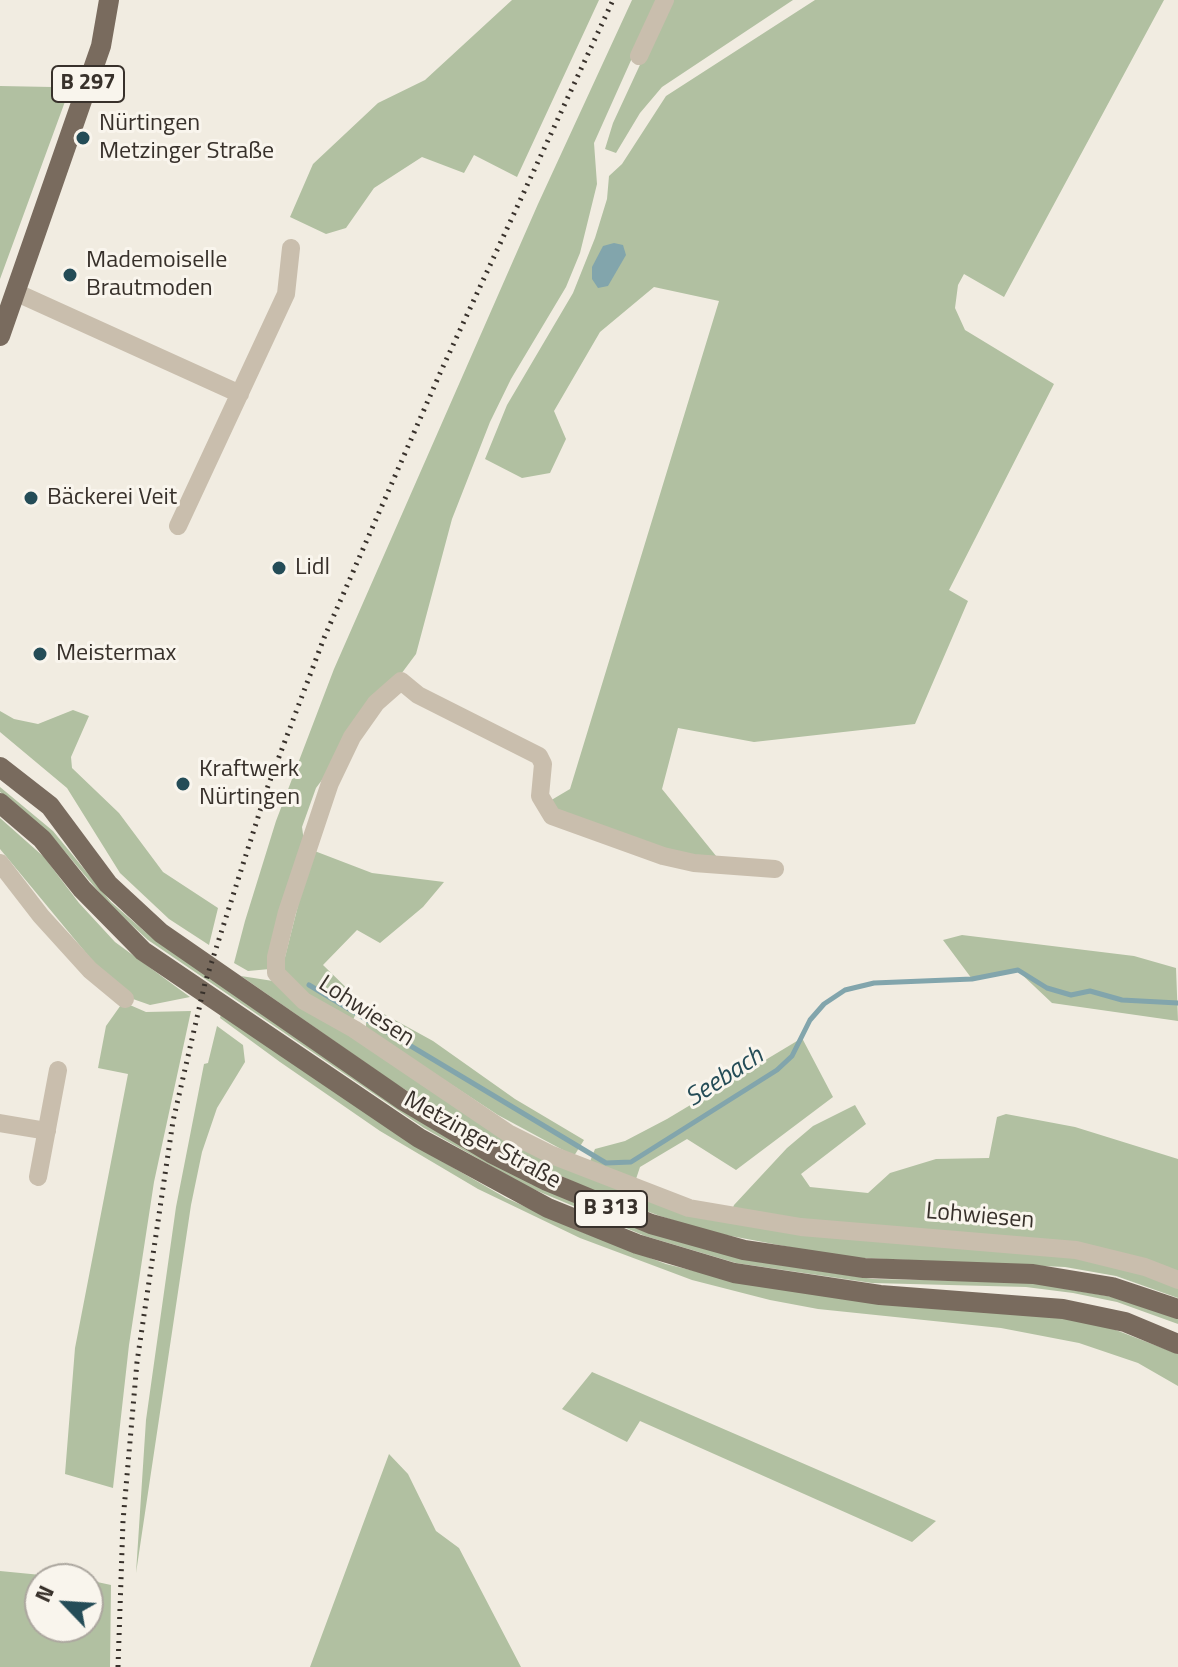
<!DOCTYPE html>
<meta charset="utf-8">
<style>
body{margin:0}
#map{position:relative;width:1178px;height:1667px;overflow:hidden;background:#f1ece1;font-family:"Titillium Web",sans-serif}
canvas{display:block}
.north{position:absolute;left:24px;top:1563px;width:80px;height:80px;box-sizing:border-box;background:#f9f5ed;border:2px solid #aca79f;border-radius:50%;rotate:295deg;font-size:22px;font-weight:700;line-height:32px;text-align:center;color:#38312b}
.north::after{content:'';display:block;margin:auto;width:28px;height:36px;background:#244c57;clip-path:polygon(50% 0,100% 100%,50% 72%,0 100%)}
</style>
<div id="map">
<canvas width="1178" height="1667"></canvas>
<div class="north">N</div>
</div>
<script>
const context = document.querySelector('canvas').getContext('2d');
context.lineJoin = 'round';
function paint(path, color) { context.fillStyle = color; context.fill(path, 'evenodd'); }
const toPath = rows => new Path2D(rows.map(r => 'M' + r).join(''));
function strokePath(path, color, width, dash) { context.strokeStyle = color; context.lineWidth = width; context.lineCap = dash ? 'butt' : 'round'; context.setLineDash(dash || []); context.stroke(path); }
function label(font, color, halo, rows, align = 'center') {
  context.font = font + ' "Titillium Web",sans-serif'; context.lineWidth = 6; context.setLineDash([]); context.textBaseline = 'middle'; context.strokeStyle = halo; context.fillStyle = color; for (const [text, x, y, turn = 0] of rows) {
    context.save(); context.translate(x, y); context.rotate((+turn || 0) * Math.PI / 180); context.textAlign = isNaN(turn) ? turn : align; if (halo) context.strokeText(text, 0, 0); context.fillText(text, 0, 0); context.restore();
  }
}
paint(toPath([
 [512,0,599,0,517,177,474,155,464,173,422,157,374,188,346,228,326,234,290,217,313,164,378,103,425,80],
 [632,0,658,0,594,143,597,184,580,253,566,287,511,379,490,422,452,519,416,654,316,788,302,827,304,842,270,969,248,971,234,963,245,921,276,821,334,669,538,204],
 [670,0,793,0,662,87,640,113,616,153,605,149,613,123],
 [815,0,1164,0,1004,297,964,274,958,285,955,308,965,330,1054,384,949,590,968,601,915,724,754,742,678,728,662,789,725,867,694,863,543,805,570,789,719,301,654,287,600,332,554,411,566,439,550,473,522,478,485,459,507,405,573,293,595,238,607,199,609,176,622,164,666,96],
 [58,76,74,77,0,279,0,86,52,87],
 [73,710,89,716,71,757,72,768,119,813,163,872,218,908,209,945,169,919,120,873,67,788,0,732,0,711,14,719,38,724],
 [0,787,53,831,111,902,151,937,531,1184,648,1232,741,1259,873,1279,1027,1282,1119,1298,1164,1312,1178,1319,1178,1324,1117,1302,1073,1293,1026,1287,872,1283,736,1263,645,1236,528,1187,424,1128,148,940,109,904,50,834,0,792],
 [0,818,44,857,79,903,115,942,190,997,150,1005,133,999,110,982,0,849],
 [312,850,372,873,444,882,423,907,380,943,357,930,323,965,361,1002,353,1020,303,995,282,969],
 [962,935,1134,956,1176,968,1178,1021,1052,1003,1017,970,972,979,943,940],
 [241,976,273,981,464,1108,654,1200,1075,1254,1178,1282,1178,1298,1116,1276,1065,1267,842,1257,710,1232,660,1216,592,1191,488,1140,396,1084],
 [123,1002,146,1012,191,1011,154,1182,129,1345,113,1488,65,1474,75,1348,128,1074,98,1068,106,1026],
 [373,1008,433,1041,515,1099,584,1140,574,1156,498,1115,366,1029,366,1021],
 [221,1014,440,1160,506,1198,582,1232,666,1264,731,1280,1072,1319,1108,1327,1178,1354,1178,1386,1138,1363,1079,1343,1001,1328,818,1309,770,1300,692,1280,580,1238,478,1189,380,1131,280,1062,220,1018],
 [217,1026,243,1045,245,1062,217,1108,202,1152,191,1205,136,1573,146,1420,176,1207,204,1064,208,1063],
 [802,1038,833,1097,736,1170,687,1139,640,1167,635,1182,589,1164,595,1149,625,1141,667,1119],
 [855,1105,866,1124,801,1174,810,1187,868,1193,890,1173,936,1159,989,1158,997,1117,1006,1114,1075,1127,1178,1159,1178,1273,1163,1267,731,1212,734,1205,787,1148,813,1126],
 [592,1372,936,1521,912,1542,640,1421,627,1442,562,1409],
 [389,1454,408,1474,436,1531,459,1548,521,1667,310,1667],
 [0,1571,82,1579,40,1579,40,1627,88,1627,88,1580,111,1585,110,1667,0,1667]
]), '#b1c0a1');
paint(toPath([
 [614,243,623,245,626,255,608,286,598,288,592,279,592,267,603,246]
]), '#82a5ac');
strokePath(toPath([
 [309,985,606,1163,631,1162,777,1070,792,1056,810,1020,824,1004,845,990,874,983,972,979,1018,970,1047,988,1071,995,1090,991,1122,1000,1178,1003]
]), '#82a5ac', 5);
strokePath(toPath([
 [639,56,665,0],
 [15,292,240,394],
 [178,526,286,294,291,248],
 [0,863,41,916,90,970,125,999],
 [775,869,694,863,663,856,552,816,540,796,543,764,539,756,418,695,401,681,376,703,352,737,330,783,287,912,276,957,276,973,304,1001,354,1029,508,1133,552,1155,689,1208,801,1227,1076,1250,1145,1267,1178,1280],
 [0,1123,47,1131],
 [38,1177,58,1070]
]), '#c9bead', 18);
strokePath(toPath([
 [0,336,101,46,109,0],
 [0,767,50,806,108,884,161,933,404,1101,491,1153,547,1181,651,1224,744,1250,864,1268,1033,1274,1112,1287,1178,1309],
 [0,803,42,839,82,889,143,951,419,1138,548,1208,637,1244,734,1273,880,1295,1063,1309,1125,1322,1178,1344]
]), '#796b5e', 20);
strokePath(toPath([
 [118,1667,123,1521,137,1362,173,1121,205,983,268,786,324,638,441,371,613,0]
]), '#38312b', 5, [2, 6]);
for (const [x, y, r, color] of [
 [83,138,8,"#244c57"],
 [70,275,8,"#244c57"],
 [31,498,8,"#244c57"],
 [279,568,8,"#244c57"],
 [40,654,8,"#244c57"],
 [183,784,8,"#244c57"]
]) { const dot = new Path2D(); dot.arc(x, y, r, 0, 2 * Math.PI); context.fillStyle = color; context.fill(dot); strokePath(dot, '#f9f5ed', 3); }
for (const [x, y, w] of [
 [88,84,72],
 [611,1209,72]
]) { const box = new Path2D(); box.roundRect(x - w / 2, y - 18, w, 36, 6); context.fillStyle = '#f9f5ed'; context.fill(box); strokePath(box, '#38312b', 2); }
label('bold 22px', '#38312b', null, [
 ["B 297",88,84],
 ["B 313",611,1209]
]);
label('24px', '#38312b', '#f9f5ed', [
 ["Nürtingen",99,124],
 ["Metzinger Straße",99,152],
 ["Mademoiselle",86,261],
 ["Brautmoden",86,289],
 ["Bäckerei Veit",47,498],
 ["Lidl",295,568],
 ["Meistermax",56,654],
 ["Kraftwerk",199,770],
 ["Nürtingen",199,798]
], 'left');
label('24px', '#38312b', '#f9f5ed', [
 ["Lohwiesen",366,1012,33],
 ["Metzinger Straße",482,1141,29],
 ["Lohwiesen",980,1217,5]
]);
label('italic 26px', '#244c57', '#f9f5ed', [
 ["Seebach",725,1078,-33]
]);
</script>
